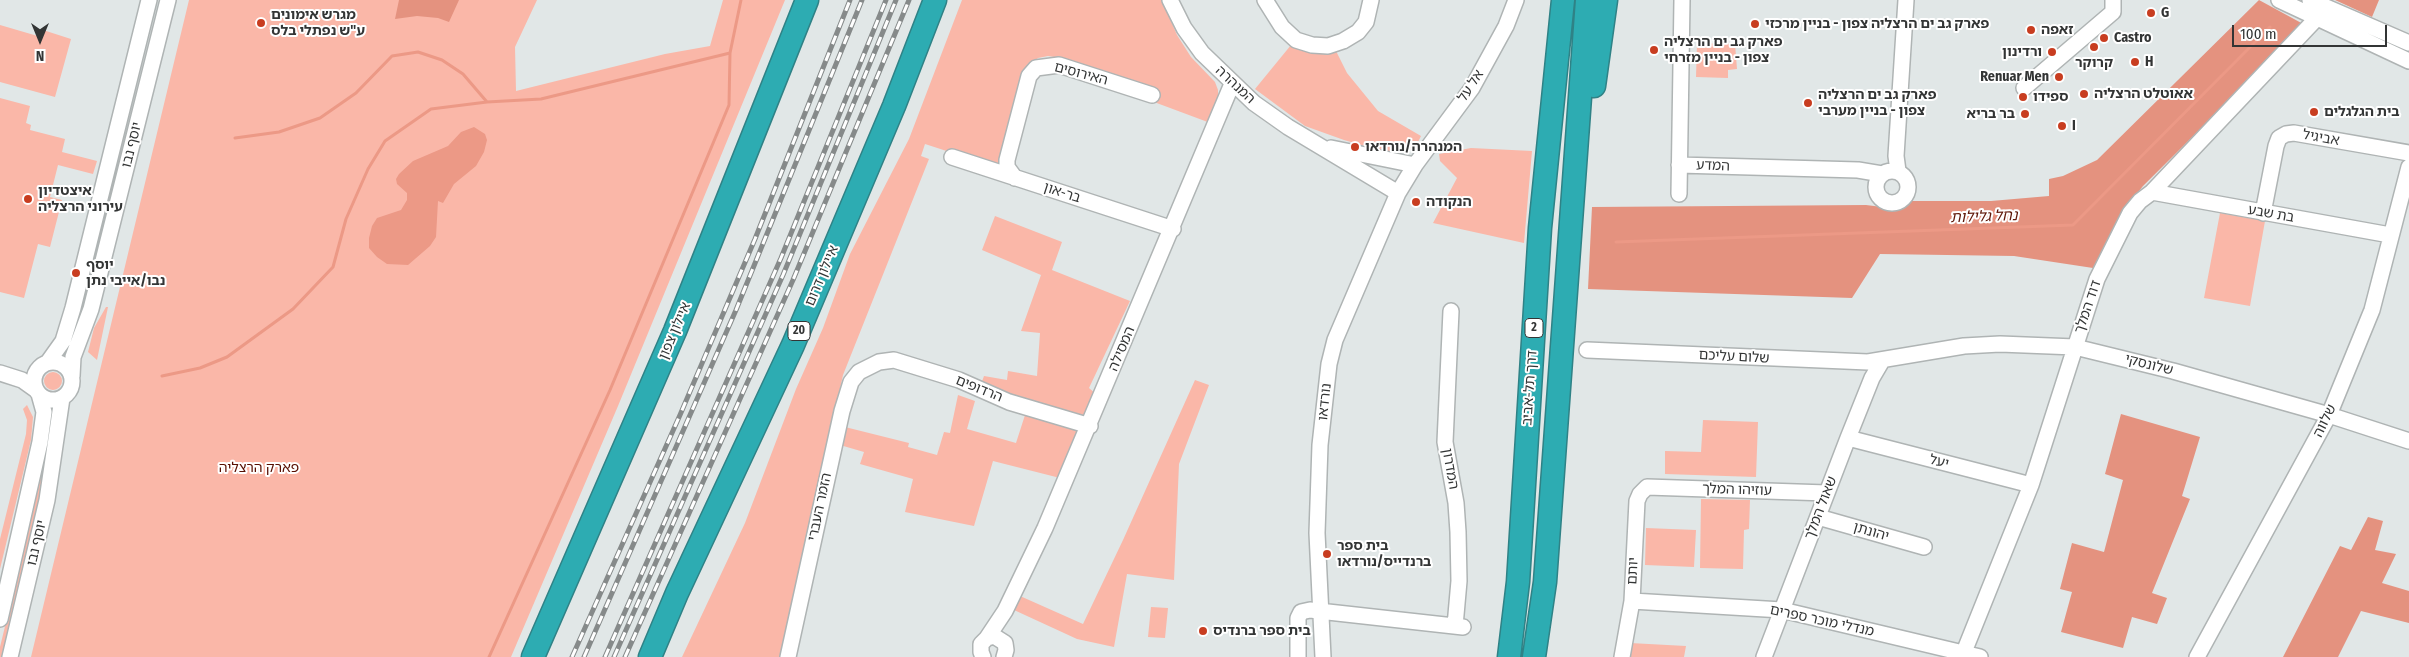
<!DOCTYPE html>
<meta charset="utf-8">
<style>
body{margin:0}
#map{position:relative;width:2409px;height:657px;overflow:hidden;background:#e1e7e7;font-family:"Fira Sans Condensed",sans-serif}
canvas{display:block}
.north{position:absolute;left:15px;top:15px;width:50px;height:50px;-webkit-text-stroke:4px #fff;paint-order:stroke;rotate:180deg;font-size:14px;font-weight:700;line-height:20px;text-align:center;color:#333535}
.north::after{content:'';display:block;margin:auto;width:18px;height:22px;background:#333535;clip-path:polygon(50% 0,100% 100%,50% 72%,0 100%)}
.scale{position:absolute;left:2232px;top:25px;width:155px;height:22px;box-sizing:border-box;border:2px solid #333535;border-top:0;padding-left:6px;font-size:15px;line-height:18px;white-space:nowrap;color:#333535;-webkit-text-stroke:4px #fff;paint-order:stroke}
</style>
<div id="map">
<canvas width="2409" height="657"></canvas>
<div class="north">N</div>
<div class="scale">100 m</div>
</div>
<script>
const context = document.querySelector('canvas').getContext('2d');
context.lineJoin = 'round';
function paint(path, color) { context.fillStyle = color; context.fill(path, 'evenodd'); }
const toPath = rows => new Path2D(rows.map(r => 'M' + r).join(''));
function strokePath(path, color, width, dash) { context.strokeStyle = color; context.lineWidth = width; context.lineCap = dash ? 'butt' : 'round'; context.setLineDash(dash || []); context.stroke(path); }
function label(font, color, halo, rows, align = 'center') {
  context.font = font + ' "Fira Sans Condensed","Noto Sans Hebrew",sans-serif'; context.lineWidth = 4; context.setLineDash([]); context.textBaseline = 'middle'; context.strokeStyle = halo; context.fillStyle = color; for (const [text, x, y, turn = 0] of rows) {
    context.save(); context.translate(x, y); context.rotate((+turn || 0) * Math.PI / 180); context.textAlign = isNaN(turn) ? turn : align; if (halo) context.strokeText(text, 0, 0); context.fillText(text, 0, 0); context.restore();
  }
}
paint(toPath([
 [189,0,537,0,515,47,516,91,665,54,710,46,723,0,785,0,618,406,511,657,31,657],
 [962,0,1162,0,1177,35,1191,57,1215,82,1218,90,1218,109,1213,124,1154,102,1158,89,1060,58,1048,56,1038,58,1027,68,999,168,925,144,921,156,929,159,843,375,781,657,682,657,745,523,796,389,823,328,850,254,909,139],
 [0,25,41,37,43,30,71,39,55,97,0,82],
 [1697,43,1735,44,1737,69,1728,70,1728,78,1696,77],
 [1291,45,1335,49,1347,73,1378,111,1421,136,1416,146,1398,153,1378,150,1344,140,1305,126,1255,89],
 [0,98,30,106,26,123,31,125,30,130,65,139,62,152,97,161,93,174,58,165,50,197,62,200,50,247,38,244,24,298,0,292],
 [1471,148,1532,151,1524,243,1433,223,1457,178,1440,161,1439,154],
 [2220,213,2265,221,2250,306,2204,298],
 [995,216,1062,242,1052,270,1130,301,1089,388,1096,394,1084,418,980,387,984,376,1007,380,1008,371,1037,376,1040,333,1021,331,1041,275,982,250],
 [106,307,108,307,97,360,88,352,94,328],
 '44 381a9 9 0 1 1 18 0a9 9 0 1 1-18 0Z',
 [1195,380,1209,385,1179,464,1174,580,1127,574,1114,647,1077,639,1014,610,1020,596,1083,624,1123,540],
 [958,395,975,401,967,429,1016,443,1025,415,1080,431,1060,478,993,461,974,526,905,512,913,479,860,464,864,452,840,445,845,427,909,443,908,447,937,455,944,432,950,433],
 [27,405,33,417,31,440,0,569,0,539,26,434,27,420,23,409],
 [47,414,56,415,49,457,5,657,0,657,0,647,35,503],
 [1703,420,1758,422,1756,477,1665,474,1665,451,1701,452],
 [1701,499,1750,500,1749,529,1744,530,1743,569,1700,568],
 [1646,528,1696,530,1694,567,1645,565],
 [1151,607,1168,608,1165,638,1148,637],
 [1630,643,1686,646,1684,657,1629,657]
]), '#fab7a8');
paint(toPath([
 [399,0,459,0,449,22,438,18,417,16,395,19],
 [2259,0,2305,25,2143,186,2127,206,2093,268,2014,256,1880,254,1852,298,1588,289,1592,207,1866,205,1898,209,1907,205,1908,201,1991,201,2049,196,2049,179,2063,176,2097,160],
 [2335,0,2379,0,2372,17],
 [2121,414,2200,437,2182,496,2190,499,2152,593,2167,598,2157,624,2132,617,2123,648,2061,632,2072,592,2060,589,2072,543,2104,552,2123,480,2105,474],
 [2368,517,2383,521,2375,550,2396,554,2382,583,2409,591,2409,623,2361,611,2338,657,2283,657,2340,546,2351,550]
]), '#e4927f');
paint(toPath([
 [474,127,485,134,487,140,484,152,476,166,454,184,443,203,438,201,436,237,430,246,408,265,387,264,377,257,369,248,369,238,372,226,377,218,401,210,407,200,407,193,397,184,396,179,399,174,413,161,448,146,461,132]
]), '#ec9986');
strokePath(toPath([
 [235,138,279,132,320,118,356,93,392,56,418,52,442,60,463,74,487,102],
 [1616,242,2073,225,2270,27],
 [162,376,200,368,227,357,293,309,333,267,346,219,368,169,385,141,431,109,487,102,541,99,730,53],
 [489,657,610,390,729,105,730,53,741,0]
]), '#ec9986', 3);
const minor = toPath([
 [1170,0,1184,28,1202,53,1254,103,1288,127,1398,193],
 [1265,0,1282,27,1296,40,1312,45,1328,46,1343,41,1358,32,1366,22,1371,0],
 [2279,0,2409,61],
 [2310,0,2409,43],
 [2024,88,2113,12,2113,0],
 [1331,148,1415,165],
 [952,157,1173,229],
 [1679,165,1858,170,1882,174],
 '1876 187a16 16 0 1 1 32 0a16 16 0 1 1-32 0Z',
 [1898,171,1896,156,1906,0],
 [1015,178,1007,167,1007,160,1029,76,1036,68,1059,65,1152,95],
 [2152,192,2390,235],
 [1679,194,1682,0],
 [2263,213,2276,146,2279,138,2286,134,2294,133,2409,153],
 [1451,311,1445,442,1456,503,1458,532,1459,581,1455,626],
 [1587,350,1868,362,1964,346,2000,344,2075,347,2173,371,2329,415,2409,441],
 '34 381a19 19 0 1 1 38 0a19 19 0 1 1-38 0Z',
 [48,362,63,341,73,308,149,0],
 [0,373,22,380,36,390],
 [72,376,73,357,91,309,168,0],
 [1848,438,2031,485],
 [1818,517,1924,547],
 [1632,601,1782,610,1980,657],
 [0,619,40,442,44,412,39,394],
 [987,638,1005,611,1045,528,1232,84],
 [10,657,47,500,62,398],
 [788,657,842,411,851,382,859,372,879,362,894,360,959,380,1009,402,1090,426],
 [983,657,981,652,981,644,987,638,994,636,1005,643,1006,650,1004,657],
 [1298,657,1298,618,1301,612,1310,610,1463,627],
 [1323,657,1317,533,1320,445,1329,364,1335,340,1398,193,1415,165,1472,88,1506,26,1516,0],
 [1622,657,1632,601,1637,501,1640,494,1647,487,1827,493],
 [1764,657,1848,438,1872,378,1882,361],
 [1962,657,2031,485,2097,279,2130,213,2140,201,2152,192,2316,19],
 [2197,657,2329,415,2372,310,2409,167]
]);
const highway = toPath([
 [1594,86,1606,0],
 [533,657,675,331,807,0],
 [650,657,677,593,793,345,894,106,935,0],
 [1509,657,1518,582,1540,228,1563,0],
 [1534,657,1545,582,1587,0]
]);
strokePath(minor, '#afb4b4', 18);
strokePath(highway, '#2f8286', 25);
strokePath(minor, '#fff', 15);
strokePath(highway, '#2dacb2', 22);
const rail = toPath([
 [572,657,680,415,755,239,850,0],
 [584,657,736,310,862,0],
 [605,657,781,258,886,0],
 [614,657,783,275,896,0],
 [625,657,793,280,909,0]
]);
strokePath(rail, '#868a8a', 5);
strokePath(rail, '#fff', 3, [9]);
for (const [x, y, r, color] of [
 [2151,13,5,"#c83d20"],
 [261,23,5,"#c83d20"],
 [1755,24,5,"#c83d20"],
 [2031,30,5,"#c83d20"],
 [2104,38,5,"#c83d20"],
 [2094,47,5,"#c83d20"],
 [1654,50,5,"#c83d20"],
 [2052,52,5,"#c83d20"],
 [2135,62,5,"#c83d20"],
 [2059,77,5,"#c83d20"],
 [2084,94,5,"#c83d20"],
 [2023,97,5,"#c83d20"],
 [1808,103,5,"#c83d20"],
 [2314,112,5,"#c83d20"],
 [2025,114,5,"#c83d20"],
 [2062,126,5,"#c83d20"],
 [1355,147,5,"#c83d20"],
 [28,199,5,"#c83d20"],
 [1416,202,5,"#c83d20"],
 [76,273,5,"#c83d20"],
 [1327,554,5,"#c83d20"],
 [1203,631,5,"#c83d20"]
]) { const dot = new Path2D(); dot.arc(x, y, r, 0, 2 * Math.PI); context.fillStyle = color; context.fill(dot); strokePath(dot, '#fff', 2); }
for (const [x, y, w] of [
 [1534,328,18],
 [799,331,22]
]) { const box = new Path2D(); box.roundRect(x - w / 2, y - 9.5, w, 19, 4); context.fillStyle = '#fff'; context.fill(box); strokePath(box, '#333535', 1); }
label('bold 12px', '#333535', null, [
 ["2",1534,328],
 ["20",799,331]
]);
label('bold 14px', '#333535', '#fff', [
 ["G",2161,13],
 ["מגרש אימונים",271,15],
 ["ע\"ש נפתלי בלס",271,31],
 ["פארק גב ים הרצליה צפון - בניין מרכזי",1765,24],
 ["זאפה",2041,30],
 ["Castro",2114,38],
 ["פארק גב ים הרצליה",1664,42],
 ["צפון - בניין מזרחי",1664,58],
 ["ורדינון",2042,52,"right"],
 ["H",2145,62],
 ["קרוקר",2094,63,"center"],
 ["Renuar Men",2049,77,"right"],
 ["אאוטלט הרצליה",2094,94],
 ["פארק גב ים הרצליה",1818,95],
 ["צפון - בניין מערבי",1818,111],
 ["ספידו",2033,97],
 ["בית הגלגלים",2324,112],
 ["בר בריא",2015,114,"right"],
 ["I",2072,126],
 ["המנהרה/נורדאו",1365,147],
 ["איצטדיון",38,191],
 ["עירוני הרצליה",38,207],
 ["הנקודה",1426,202],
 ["יוסף",86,265],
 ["נבו/אייבי נתן",86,281],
 ["בית ספר",1337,546],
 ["ברנדייס/נורדאו",1337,562],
 ["בית ספר ברנדיס",1213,631]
], 'left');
label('14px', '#333535', '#fff', [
 ["האירוסים",1081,74,15],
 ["המנהרה",1235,85,43],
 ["אל על",1471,86,-57],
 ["אביגיל",2321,138,10],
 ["יוסף נבו",132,145,-76],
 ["המדע",1713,166,2],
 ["בר-און",1062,193,18],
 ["בת שבע",2271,214,10],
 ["איילון דרום",822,276,-67],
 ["דוד המלך",2088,307,-71],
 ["איילון צפון",675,331,-67],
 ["המסילה",1122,349,-67],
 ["שלום עליכם",1734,357,3],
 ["שלונסקי",2149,365,14],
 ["דרך תל-אביב",1530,388,-86],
 ["הרדופים",979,389,22],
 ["נורדאו",1325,402,-84],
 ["שלווה",2325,421,-64],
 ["יעל",1939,462,15],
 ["המדרון",1450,469,80],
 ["עוזיהו המלך",1737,490,2],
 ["הזמר העברי",820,507,-78],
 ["שאול המלך",1821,508,-69],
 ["יהונתן",1871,532,16],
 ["יוסף נבו",37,543,-77],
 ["יותם",1633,571,-87],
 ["מנדלי מוכר ספרים",1822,621,12]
]);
label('14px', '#580f02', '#fff', [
 ["פארק הרצליה",259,468]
]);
label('italic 15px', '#5f1708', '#fff', [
 ["נחל גלילות",1984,217,-2]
]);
</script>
